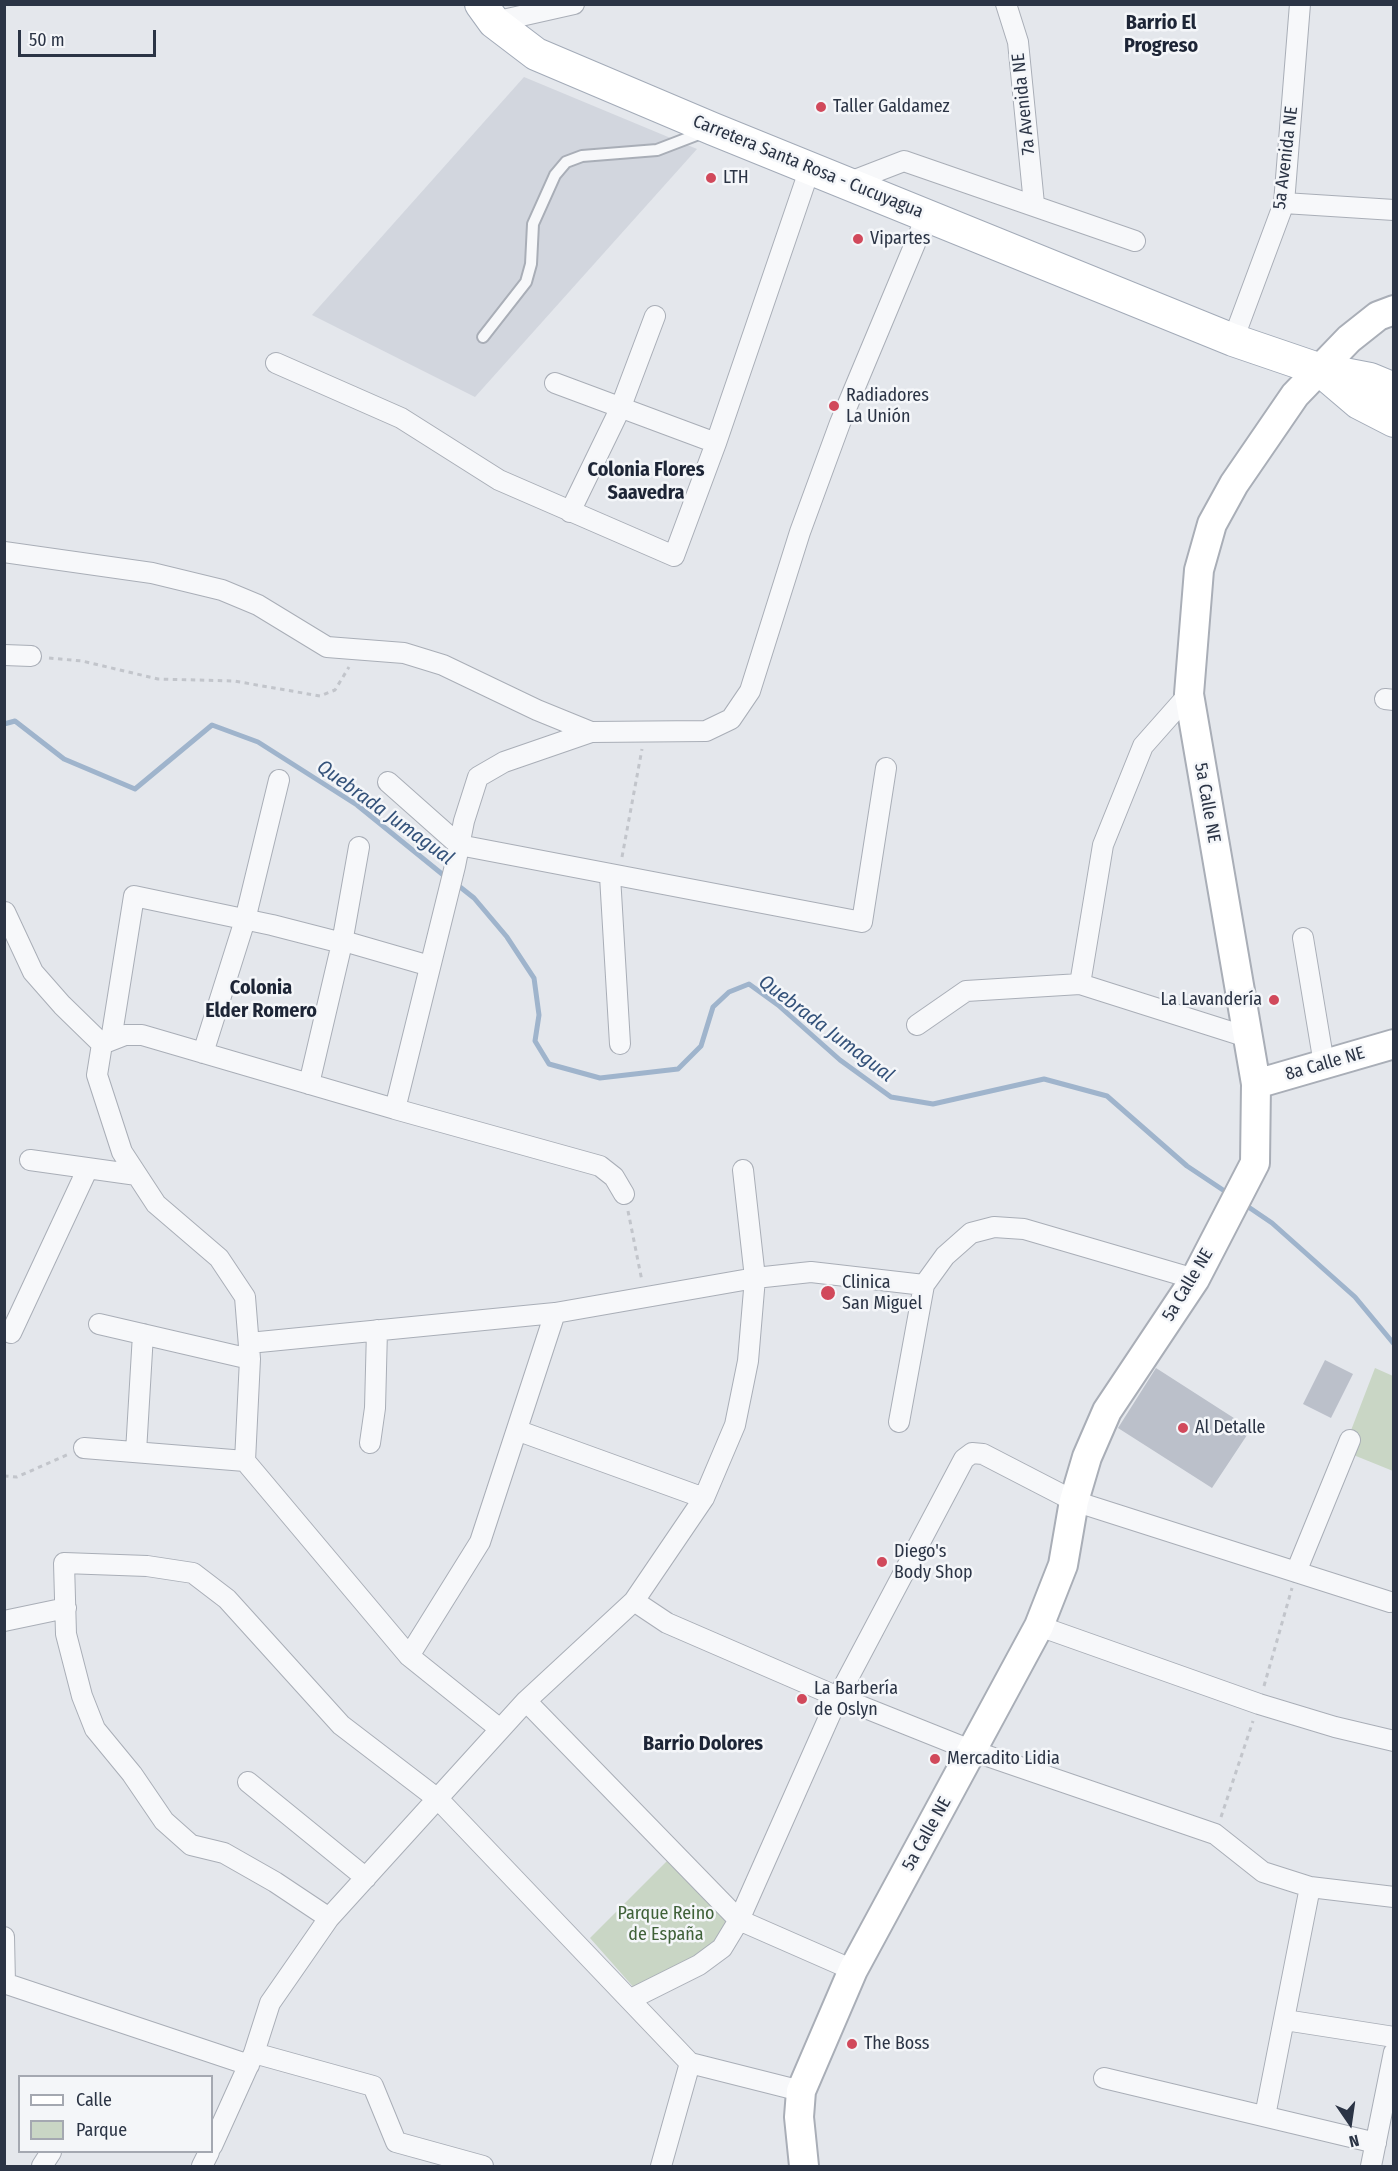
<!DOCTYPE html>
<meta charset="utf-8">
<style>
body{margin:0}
#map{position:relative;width:1398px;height:2171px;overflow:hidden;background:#e4e7ec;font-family:"Fira Sans Condensed",sans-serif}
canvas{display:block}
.frame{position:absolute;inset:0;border:6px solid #2b3445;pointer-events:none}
.legend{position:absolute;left:18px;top:2075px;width:195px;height:78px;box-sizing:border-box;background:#f4f6f9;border:2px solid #a4a8b1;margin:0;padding:8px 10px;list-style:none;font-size:18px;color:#2b3445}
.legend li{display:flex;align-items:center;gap:12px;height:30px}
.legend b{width:30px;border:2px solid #a4a8b1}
.north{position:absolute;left:1320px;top:2093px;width:60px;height:60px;-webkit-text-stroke:4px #f4f6f9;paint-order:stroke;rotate:167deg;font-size:16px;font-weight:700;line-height:24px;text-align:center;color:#2b3445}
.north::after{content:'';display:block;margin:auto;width:21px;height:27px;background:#2b3445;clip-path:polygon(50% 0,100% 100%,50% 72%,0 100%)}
.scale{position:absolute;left:18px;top:30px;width:138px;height:27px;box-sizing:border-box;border:3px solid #2b3445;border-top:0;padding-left:8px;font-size:18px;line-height:21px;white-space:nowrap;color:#2b3445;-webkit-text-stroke:4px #f4f6f9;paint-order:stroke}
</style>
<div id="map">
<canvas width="1398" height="2171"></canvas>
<div class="frame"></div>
<ul class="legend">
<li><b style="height:8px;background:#fff"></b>Calle</li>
<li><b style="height:16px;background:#c9d6c5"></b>Parque</li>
</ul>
<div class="north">N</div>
<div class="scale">50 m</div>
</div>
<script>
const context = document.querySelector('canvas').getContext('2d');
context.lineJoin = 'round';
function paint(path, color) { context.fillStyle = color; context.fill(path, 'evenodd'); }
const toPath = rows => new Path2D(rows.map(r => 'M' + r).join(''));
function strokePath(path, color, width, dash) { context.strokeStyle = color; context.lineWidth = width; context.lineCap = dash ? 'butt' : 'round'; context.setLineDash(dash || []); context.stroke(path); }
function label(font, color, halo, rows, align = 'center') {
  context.font = font + ' "Fira Sans Condensed",sans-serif'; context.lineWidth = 5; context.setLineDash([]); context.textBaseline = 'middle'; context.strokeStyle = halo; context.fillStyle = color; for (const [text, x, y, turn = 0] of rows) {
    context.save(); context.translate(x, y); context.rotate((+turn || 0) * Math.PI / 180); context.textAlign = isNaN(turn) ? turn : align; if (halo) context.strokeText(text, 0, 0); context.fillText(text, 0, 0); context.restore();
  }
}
paint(toPath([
 [524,77,697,149,475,397,312,315]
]), '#d2d6de');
paint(toPath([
 [1375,1368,1393,1376,1393,1471,1351,1454,1360,1437,1350,1433],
 [667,1861,727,1918,716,1946,636,1990,590,1938]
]), '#c9d6c5');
strokePath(toPath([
 [4,724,15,721,64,759,135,789,212,725,258,742,357,805,447,878],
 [455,883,474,898,507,937,534,978,539,1015,535,1041,549,1064,600,1078,678,1069,701,1046,713,1007,729,992,749,984,778,1005,840,1060,891,1097,933,1104,1044,1079,1107,1096,1187,1166,1229,1194],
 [1244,1204,1272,1223,1355,1297,1394,1344]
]), '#9fb4cc', 5);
paint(toPath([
 [1325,1360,1353,1374,1331,1418,1303,1404],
 [1156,1368,1251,1429,1212,1488,1118,1428]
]), '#bbc0ca');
const lane = toPath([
 [483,337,526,282,531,264,533,224,555,175,566,162,582,156,657,150,704,132]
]);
const street = toPath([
 [1006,4,1018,42,1034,204],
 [494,22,574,4],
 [847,183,904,161,1135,241],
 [1284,203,1394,210],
 [1233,340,1284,203,1300,4],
 [276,363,401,418,499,480,674,556,716,443,810,168],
 [555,383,716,443],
 [570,512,620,409,655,316],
 [4,552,152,573,222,590,258,605,327,647,404,653,443,665,537,710,591,732],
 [4,655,31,656],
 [1385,699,1394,700],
 [388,782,459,845,862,922,886,768],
 [610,876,620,1044],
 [5,912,33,972,62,1005,102,1044],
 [1303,938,1324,1064],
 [1080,984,1103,845,1143,746,1189,694],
 [917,1025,966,991,1080,984,1247,1037],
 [111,1040,134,896,272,925,342,943,359,847],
 [203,1053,245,920,279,780],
 [309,1084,342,943,347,942,430,966],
 [395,1109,600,1166,614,1177,624,1194],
 [30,1160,137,1175],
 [99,1324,250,1359],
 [11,1333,88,1168],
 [249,1343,555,1313,755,1278,811,1272,924,1285,945,1256,971,1233,994,1227,1024,1229,1195,1279],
 [899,1422,924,1285],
 [519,1431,704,1498],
 [370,1443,375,1408,377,1330],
 [84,1448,245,1461,409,1656,500,1729],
 [136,1452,143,1334],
 [245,1461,250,1359,245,1297,219,1258,156,1204,122,1152,97,1075,102,1044,125,1035,142,1035,395,1109,455,866,464,821,478,777,504,762,591,732,706,731,731,719,750,691,800,532,840,423,927,215],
 [1296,1572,1350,1440],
 [634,1601,667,1623,838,1697,973,1751,1215,1834,1263,1872,1310,1887,1394,1897],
 [4,1621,66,1608],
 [1039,1626,1259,1704,1335,1727,1394,1741],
 [409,1656,480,1542,555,1313],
 [526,1701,739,1920,853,1970],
 [248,1782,366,1878],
 [329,1918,275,1882,224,1853,191,1845,164,1821,132,1774,95,1729,82,1696,66,1634,64,1563,147,1566,193,1573,227,1599,341,1725,439,1800,690,2063,801,2091],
 [4,1937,5,1983],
 [4,1983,249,2065],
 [631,1999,699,1965,722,1948,739,1920,838,1697,964,1459,972,1453,983,1454,1074,1501,1390,1602],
 [1285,2020,1394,2037],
 [254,2053,373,2086,396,2142,483,2166],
 [1104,2078,1376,2143],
 [1265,2116,1310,1887],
 [212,2146,254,2053,270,2003,329,1918,526,1701,634,1601,704,1498,735,1425,748,1361,755,1278,743,1170],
 [42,2166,51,2152],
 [202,2166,209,2152],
 [661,2166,690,2063],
 [1371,2166,1394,2052]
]);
const secondary = toPath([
 [1256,1084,1394,1044],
 [804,2166,799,2117,801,2091,853,1970,1039,1626,1063,1565,1074,1501,1087,1457,1107,1411,1195,1279,1255,1163,1256,1084,1189,694,1199,570,1212,524,1234,484,1295,395,1349,339,1378,316,1394,310]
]);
const primary = toPath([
 [481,4,494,22,536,54,713,129,1233,340,1318,369,1370,379,1394,389],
 [1319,369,1359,403,1394,421]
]);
strokePath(lane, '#a9aeb7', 14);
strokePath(street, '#a9aeb7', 22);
strokePath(secondary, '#a9aeb7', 32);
strokePath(primary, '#a3abb8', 34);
strokePath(toPath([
 [49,658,82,661,158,679,234,681,320,696,335,690,349,667],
 [622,857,642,749],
 [628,1211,642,1281],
 [4,1476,17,1477,69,1454],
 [1264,1686,1292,1588],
 [1221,1817,1253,1721]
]), '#c2c5cb', 3, [4.5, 4.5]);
strokePath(lane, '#f7f8fa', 10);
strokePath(street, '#f7f8fa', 20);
strokePath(secondary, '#fff', 28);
strokePath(primary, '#fff', 32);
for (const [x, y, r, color] of [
 [821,107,6,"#d1495b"],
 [711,178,6,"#d1495b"],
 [858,239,6,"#d1495b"],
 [834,406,6,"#d1495b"],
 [1274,1000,6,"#d1495b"],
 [828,1293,8,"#d1495b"],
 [1183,1428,6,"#d1495b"],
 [882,1562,6,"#d1495b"],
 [802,1699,6,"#d1495b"],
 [935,1759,6,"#d1495b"],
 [852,2044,6,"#d1495b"]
]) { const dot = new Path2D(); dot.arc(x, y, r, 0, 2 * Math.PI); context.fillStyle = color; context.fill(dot); strokePath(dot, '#f4f6f9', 2); }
label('18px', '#2b3445', '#f4f6f9', [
 ["7a Avenida NE",1024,104,-96],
 ["5a Avenida NE",1286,158,-83],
 ["Carretera Santa Rosa - Cucuyagua",808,167,22],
 ["5a Calle NE",1207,803,80],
 ["8a Calle NE",1325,1064,-16],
 ["5a Calle NE",1188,1285,-59],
 ["5a Calle NE",927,1834,-61]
]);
label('18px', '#2b3445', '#f4f6f9', [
 ["Taller Galdamez",833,107],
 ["LTH",723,178],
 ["Vipartes",870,239],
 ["Radiadores",846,396],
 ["La Unión",846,417],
 ["La Lavandería",1262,1000,"right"],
 ["Clinica",842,1283],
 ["San Miguel",842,1304],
 ["Al Detalle",1195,1428],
 ["Diego's",894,1552],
 ["Body Shop",894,1573],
 ["La Barbería",814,1689],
 ["de Oslyn",814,1710],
 ["Mercadito Lidia",947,1759],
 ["The Boss",864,2044]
], 'left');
label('18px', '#3f6138', '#f4f6f9', [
 ["Parque Reino",666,1914],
 ["de España",666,1935]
]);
label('bold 20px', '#1d2536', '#f4f6f9', [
 ["Barrio El",1161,23],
 ["Progreso",1161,46],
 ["Colonia Flores",646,470],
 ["Saavedra",646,493],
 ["Colonia",261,988],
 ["Elder Romero",261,1011],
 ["Barrio Dolores",703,1744]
]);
label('italic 20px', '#34527a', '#f4f6f9', [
 ["Quebrada Jumagual",385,813,36],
 ["Quebrada Jumagual",826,1029,37]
]);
</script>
